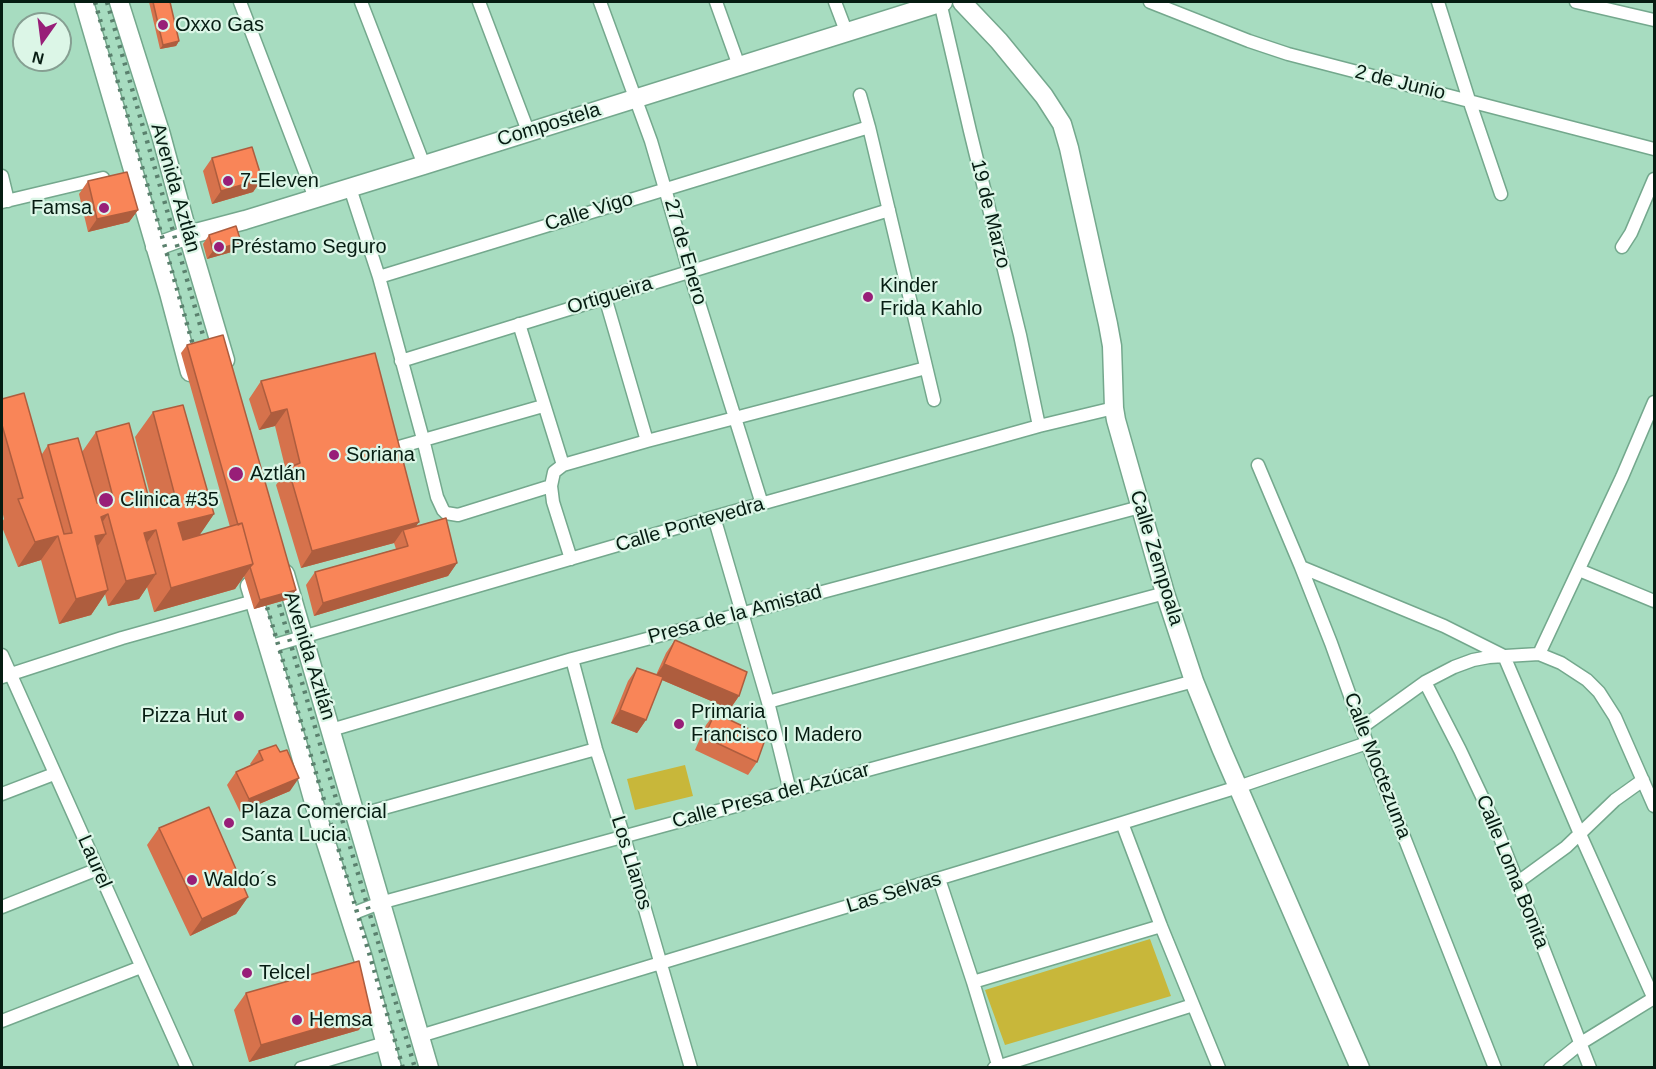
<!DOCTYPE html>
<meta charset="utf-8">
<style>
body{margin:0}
#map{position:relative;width:1656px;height:1069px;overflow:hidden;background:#a7dcc0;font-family:Helvetica,sans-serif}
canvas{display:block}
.frame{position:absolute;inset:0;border:3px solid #061c12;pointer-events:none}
.north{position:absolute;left:12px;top:12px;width:60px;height:60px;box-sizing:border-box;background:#dcf6e7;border:2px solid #869f92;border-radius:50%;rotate:194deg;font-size:16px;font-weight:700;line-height:24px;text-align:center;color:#061c12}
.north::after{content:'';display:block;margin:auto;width:21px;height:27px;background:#981e78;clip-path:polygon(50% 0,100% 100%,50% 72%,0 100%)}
</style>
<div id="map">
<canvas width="1656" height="1069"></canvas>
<div class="frame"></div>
<div class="north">N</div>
</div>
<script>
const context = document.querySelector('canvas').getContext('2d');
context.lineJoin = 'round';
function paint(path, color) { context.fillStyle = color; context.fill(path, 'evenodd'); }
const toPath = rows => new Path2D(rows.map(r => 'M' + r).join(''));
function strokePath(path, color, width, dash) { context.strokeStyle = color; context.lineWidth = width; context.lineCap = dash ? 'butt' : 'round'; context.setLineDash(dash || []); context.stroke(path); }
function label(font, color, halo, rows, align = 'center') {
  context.font = font + ' Helvetica,sans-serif'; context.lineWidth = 4.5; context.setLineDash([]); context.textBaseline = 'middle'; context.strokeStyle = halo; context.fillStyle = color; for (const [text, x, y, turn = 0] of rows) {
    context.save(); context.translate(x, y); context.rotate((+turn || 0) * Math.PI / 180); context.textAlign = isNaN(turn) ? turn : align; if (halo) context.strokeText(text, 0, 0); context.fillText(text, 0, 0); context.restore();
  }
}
paint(toPath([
 [685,765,693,796,635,810,627,779],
 [1150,939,1171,996,1005,1045,985,990]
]), '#c8b73a');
const street = toPath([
 [240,2,315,198],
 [361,2,424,165],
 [479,2,528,131],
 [600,2,651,141,689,271,762,504],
 [716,2,739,66],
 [835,2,846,31],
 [940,2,970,131,1020,335,1039,426],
 [1150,2,1249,41,1288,54,1654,149],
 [1438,2,1469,100,1501,194],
 [1576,2,1654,20],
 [860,95,869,127,934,400],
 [2,176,8,201],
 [350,188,379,277,423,439,437,497,443,510,446,513,458,515,551,486],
 [2,202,103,178],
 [1622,247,1631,233,1654,179],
 [379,277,869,127],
 [605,297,647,441],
 [519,324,563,465],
 [401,361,889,210],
 [392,449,543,406],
 [1258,465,1301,567,1331,643,1367,743,1495,1068],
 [714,517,768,702,790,791],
 [571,559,553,502,551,486,554,472,563,465,647,441,926,368],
 [1301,567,1444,626,1504,656,1580,834,1654,999],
 [1579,570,1654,601],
 [268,647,714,517,1039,426,1114,408],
 [1539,654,1622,477,1654,402],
 [2,655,187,1068],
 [572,659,596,749,624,837,691,1068],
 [2,677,122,638,254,601],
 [1425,682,1460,750,1494,822,1590,1068],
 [768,702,1039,627,1165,593],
 [1361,728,1425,682,1454,667,1473,660,1489,657,1539,654,1561,663,1587,680,1599,692,1615,717,1654,806],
 [331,730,572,659,1140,507],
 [2,794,54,774],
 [355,816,596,749],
 [1122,823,1161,926,1219,1068],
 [939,879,973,982,999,1068],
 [1518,882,1566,847,1615,800,1643,780],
 [2,907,98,869],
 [349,915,380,903,1194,681],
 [973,982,1161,926],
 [2,1021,141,967],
 [420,1036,1122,823,1238,787,1367,743],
 [301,1068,385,1043],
 [994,1068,1193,1005],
 [1550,1068,1581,1043,1654,998]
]);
const secondary = toPath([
 [84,2,169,293,190,372],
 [119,2,161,135,188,235,225,360],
 [962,2,999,41,1044,96,1062,124,1069,148,1108,324,1112,346,1114,408,1116,420,1165,593,1194,681,1221,748,1360,1068],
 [155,247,188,235,245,220,424,165,943,2],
 [285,574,429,1068],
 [250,586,297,742,320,824,363,958,392,1068]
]);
strokePath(street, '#74a88d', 15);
strokePath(secondary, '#74a88d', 21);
strokePath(street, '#fff', 12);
strokePath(secondary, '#fff', 18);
strokePath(toPath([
 [95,2,197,359],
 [107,2,209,356],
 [274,587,415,1068],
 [262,590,403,1068]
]), '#5a806d', 4.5, [3, 6]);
paint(toPath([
 [149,2,170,2,179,41,176,46,160,49],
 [212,158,262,179,253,192,212,204,203,171],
 [88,181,138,210,129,222,88,232,79,194],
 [209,235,241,242,235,251,207,259,203,244],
 [187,345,296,590,289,599,254,609,244,576,235,589,154,612,147,587,139,599,108,606,105,594,91,615,59,624,41,560,18,567,2,527,2,522,4,519,2,510,2,399,42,454,48,445,82,452,96,432,150,503,152,502,135,437,153,412,214,514,199,535,230,527,181,353],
 [261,381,457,563,448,576,314,616,306,585,315,572,396,549,394,543,301,568,276,485,286,471,275,426,259,430,249,399],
 [675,640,739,696,730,709,662,680,646,720,637,733,611,723,628,681,637,668,656,675,666,653],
 [715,713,757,762,748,775,695,750,706,725],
 [259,751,280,752,290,791,240,812,227,785,236,772,251,765,250,764],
 [159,828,248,897,236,914,190,936,147,845],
 [246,993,359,1030,249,1062,234,1010]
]), '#d6724c');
paint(toPath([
 [179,41,176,46,160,49,163,45],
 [262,179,253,192,212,204,221,191],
 [138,210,129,222,88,232,97,219],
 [241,242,235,251,207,259,213,251],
 [287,409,275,426,259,430,271,413],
 [108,514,91,539,101,517],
 [214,514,197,539,161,548,178,523],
 [419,522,407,539,403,530,394,543,301,568,312,551],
 [156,530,139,554,144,533],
 [106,534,89,559,95,536],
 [58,536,41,560,18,567,35,542],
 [457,563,448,576,314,616,323,603],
 [253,564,235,589,154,612,171,588],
 [156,574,139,599,108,606,126,581],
 [108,590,91,615,59,624,76,599],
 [296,590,289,599,254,609,260,600],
 [664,664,739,696,730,709,655,677],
 [620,710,646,720,637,733,611,723],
 [299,778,290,791,240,812,249,799],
 [248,897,236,914,190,936,202,919],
 [371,1013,359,1030,249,1062,261,1045]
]), '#ae5d3e');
const building = toPath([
 [153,2,170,2,179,41,163,45,153,2],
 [252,147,262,179,221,191,212,158,252,147],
 [127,172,138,210,97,219,88,181,127,172],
 [236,226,241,242,213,251,209,235,236,226],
 [223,335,296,590,260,600,250,567,253,564,242,523,238,525,187,345,223,335],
 [375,353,419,522,312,551,288,468,300,463,287,409,271,413,261,381,375,353],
 [24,393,64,534,72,533,48,445,78,438,97,503,114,501,96,432,129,423,150,503,175,496,153,412,183,405,214,514,178,523,183,540,242,523,253,564,171,588,156,530,144,533,156,574,126,581,108,514,101,517,106,534,95,536,108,590,76,599,58,536,35,542,18,499,23,498,2,425,2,399,24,393],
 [446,518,457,563,323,603,315,572,408,546,403,530,446,518],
 [675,640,747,672,739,696,664,664,675,640],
 [637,668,663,677,646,720,620,710,637,668],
 [715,713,766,737,757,762,704,737,715,713],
 [276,745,280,752,287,750,299,778,249,799,236,772,263,760,259,751,276,745],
 [209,807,248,897,202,919,159,828,209,807],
 [359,961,371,1013,261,1045,246,993,359,961]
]);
paint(building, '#f98558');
strokePath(building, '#ae5d3e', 1.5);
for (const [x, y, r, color] of [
 [163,25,6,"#981e78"],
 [228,181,6,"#981e78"],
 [104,208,6,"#981e78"],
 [219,247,6,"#981e78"],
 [868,297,6,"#981e78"],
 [334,455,6,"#981e78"],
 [236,474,8,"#981e78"],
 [106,500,8,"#981e78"],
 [239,716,6,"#981e78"],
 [679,724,6,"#981e78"],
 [229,823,6,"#981e78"],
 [192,880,6,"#981e78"],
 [247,973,6,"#981e78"],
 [297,1020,6,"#981e78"]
]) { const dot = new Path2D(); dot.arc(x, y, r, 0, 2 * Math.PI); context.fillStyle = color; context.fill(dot); strokePath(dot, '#dcf6e7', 2); }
label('20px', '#061c12', '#dcf6e7', [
 ["Oxxo Gas",175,25],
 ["7-Eleven",240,181],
 ["Famsa",92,208,"right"],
 ["Préstamo Seguro",231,247],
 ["Kinder",880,286],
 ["Frida Kahlo",880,309],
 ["Soriana",346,455],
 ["Aztlán",250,474],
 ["Clinica #35",120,500],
 ["Primaria",691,712],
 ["Francisco I Madero",691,735],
 ["Pizza Hut",227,716,"right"],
 ["Plaza Comercial",241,812],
 ["Santa Lucia",241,835],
 ["Waldo´s",204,880],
 ["Telcel",259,973],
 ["Hemsa",309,1020]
], 'left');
label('20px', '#061c12', '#dcf6e7', [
 ["2 de Junio",1400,83,14],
 ["Compostela",549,125,-17],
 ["Avenida Aztlán",175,188,74],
 ["Calle Vigo",589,212,-17],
 ["19 de Marzo",990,214,76],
 ["27 de Enero",685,252,74],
 ["Ortigueira",610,296,-17],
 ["Calle Pontevedra",690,525,-16],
 ["Calle Zempoala",1156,558,73],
 ["Presa de la Amistad",735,615,-15],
 ["Avenida Aztlán",309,656,73],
 ["Calle Moctezuma",1377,766,69],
 ["Calle Presa del Azúcar",771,796,-15],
 ["Laurel",94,862,66],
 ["Los Llanos",631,863,73],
 ["Calle Loma Bonita",1512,872,68],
 ["Las Selvas",894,893,-17]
]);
</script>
